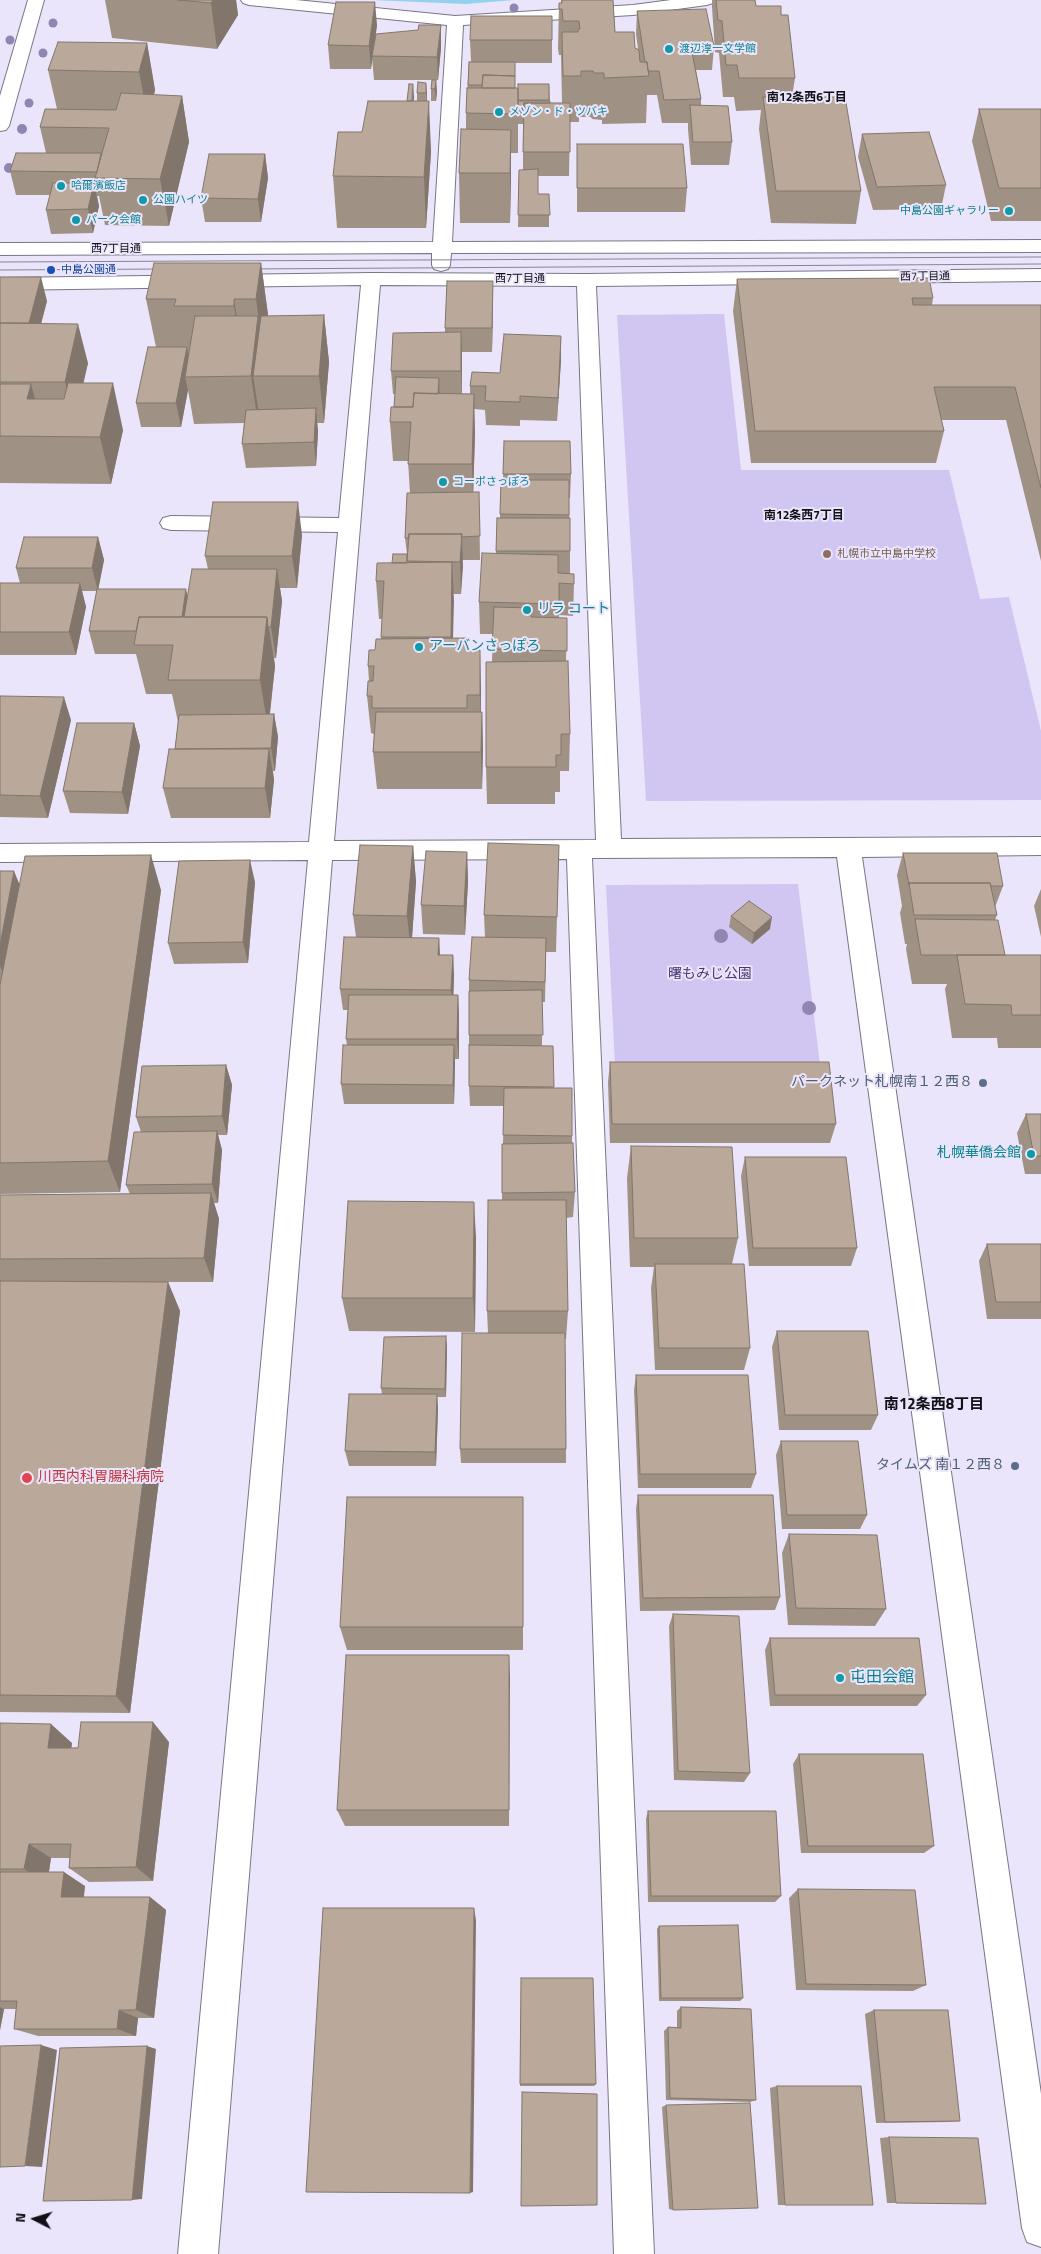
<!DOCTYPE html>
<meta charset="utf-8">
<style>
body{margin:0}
#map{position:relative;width:1041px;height:2254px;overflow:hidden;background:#eae5fa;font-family:"Titillium Web",sans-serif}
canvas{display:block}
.north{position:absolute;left:10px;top:2194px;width:50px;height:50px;-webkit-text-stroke:4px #eae5fa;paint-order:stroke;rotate:275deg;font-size:14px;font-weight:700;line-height:20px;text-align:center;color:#111016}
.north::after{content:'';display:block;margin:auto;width:18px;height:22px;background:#111016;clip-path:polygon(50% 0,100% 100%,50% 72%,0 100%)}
</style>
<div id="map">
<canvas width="1041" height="2254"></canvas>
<div class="north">N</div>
</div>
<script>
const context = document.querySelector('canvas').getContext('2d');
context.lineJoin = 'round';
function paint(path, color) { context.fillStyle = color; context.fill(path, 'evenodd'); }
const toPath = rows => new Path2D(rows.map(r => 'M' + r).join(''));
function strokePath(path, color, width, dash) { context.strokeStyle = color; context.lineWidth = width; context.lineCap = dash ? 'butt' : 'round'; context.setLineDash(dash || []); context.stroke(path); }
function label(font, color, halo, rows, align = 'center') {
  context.font = font + ' "Titillium Web","Noto Sans JP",sans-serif'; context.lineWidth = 4; context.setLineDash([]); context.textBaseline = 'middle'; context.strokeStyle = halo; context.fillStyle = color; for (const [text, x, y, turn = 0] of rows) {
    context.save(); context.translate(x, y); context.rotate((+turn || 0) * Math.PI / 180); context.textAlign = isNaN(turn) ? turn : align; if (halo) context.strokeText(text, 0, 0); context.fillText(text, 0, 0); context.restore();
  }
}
paint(toPath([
 [724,314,741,470,949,470,980,599,1009,597,1041,731,1041,800,646,801,617,315],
 [798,884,820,1065,615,1067,606,885]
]), '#d1c6f2');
paint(toPath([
 [372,0,514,0,466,4]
]), '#94d1ec');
const minor = toPath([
 [28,0,44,0,9,126,6,130,0,131,0,96,28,0],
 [241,0,296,0,455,16,633,5,671,0,715,0,713,3,707,5,633,15,463,25,452,242,1041,240,1041,252,451,253,450,265,448,269,441,271,434,269,432,265,432,253,0,255,0,243,433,242,447,25,249,5,243,3,241,0],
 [1041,269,1041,281,596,286,621,839,1041,837,1041,855,862,857,1041,2094,1041,2247,1027,2242,1022,2228,837,857,592,858,654,2254,614,2254,567,859,332,860,218,2254,178,2254,308,860,0,862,0,844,309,842,338,532,171,530,163,528,160,523,163,518,171,516,339,518,361,285,0,290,0,278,371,273,586,274,1041,269],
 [380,285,577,286,596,840,334,841,380,285]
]);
strokePath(minor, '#7a7688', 2);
paint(minor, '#fff');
strokePath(toPath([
 [0,262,1041,257],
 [249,269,1041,264],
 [0,270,166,269]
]), '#878492', 1);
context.fillStyle = '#9385b1';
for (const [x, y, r] of [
 [514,8,4.5],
 [53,23,4.5],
 [10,40,4.5],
 [43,53,4.5],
 [29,103,4.5],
 [22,129,5],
 [9,168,5],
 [721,936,7],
 [809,1008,7]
]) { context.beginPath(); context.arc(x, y, r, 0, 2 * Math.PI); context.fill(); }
paint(toPath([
 [105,0,236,0,238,15,217,49,112,38],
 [561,0,613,0,615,32,635,48,638,49,636,34,637,11,714,46,712,70,696,70,701,99,701,105,732,142,729,165,691,165,688,129,688,123,662,123,657,95,647,95,646,123,602,124,602,120,592,119,591,117,579,117,579,122,570,122,569,176,538,176,538,194,549,194,549,227,518,227,519,170,523,170,523,124,518,124,518,153,511,153,510,223,460,223,459,173,466,129,466,113,469,62,471,62,470,40,552,40,552,63,515,63,515,88,518,101,518,84,549,84,550,103,562,103,561,55,559,55,558,49,559,3,561,3],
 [712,0,755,0,756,6,781,15,795,78,792,97,861,191,856,224,771,223,759,129,761,110,736,111,734,97,723,97,719,53,715,52,712,7],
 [377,25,373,52,418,30,441,25,441,48,438,80,436,80,437,92,436,101,431,101,431,89,432,80,374,80,372,57,371,69,330,69,328,45],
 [147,43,155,90,154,95,182,96,189,142,169,226,105,225,99,196,97,196,99,206,93,233,51,234,46,210,50,195,16,195,10,171,46,153,40,127,57,109,48,70],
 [426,83,427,101,431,152,426,228,337,228,333,176,362,132,414,96,414,101,417,101,417,93],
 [979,109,1041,109,1041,221,991,221,972,141],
 [862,134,946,185,941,209,873,210,858,157],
 [577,144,687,188,685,212,577,212],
 [265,154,268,178,261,222,205,222,201,198],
 [261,263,268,316,324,315,329,362,324,423,317,423,318,432,316,466,246,468,242,444,244,423,194,424,188,390,181,427,141,427,136,403,156,347,146,299],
 [0,277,47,301,41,323,88,363,83,383,123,430,111,484,0,483],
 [737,279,933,298,932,305,1041,305,1041,561,1006,420,941,420,944,431,936,463,751,463,733,311],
 [493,305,492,352,462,352,462,394,470,394,470,386,500,373,561,336,561,360,557,421,520,420,520,426,486,425,485,410,474,409,475,433,473,492,479,492,480,560,462,560,461,594,453,594,453,638,468,638,468,650,481,688,481,712,482,712,483,749,482,789,377,789,373,752,374,734,371,733,367,696,369,681,368,666,381,639,382,619,379,619,376,581,392,563,407,554,405,538,410,493,408,461,393,461,390,422,394,407,395,394,393,394,391,371,445,332,445,328],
 [504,441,571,474,570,498,569,498,570,551,570,574,574,584,573,616,559,615,559,618,567,618,566,661,570,734,569,771,560,771,560,792,555,792,555,804,487,804,486,767,492,661,493,634,480,634,479,602,496,553,497,518,500,518,501,480,503,480],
 [302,535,297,588,280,588,282,601,276,658,274,658,275,666,270,714,274,714,278,737,275,771,273,771,274,780,270,818,171,818,163,788,175,749,178,722,172,694,146,694,136,654,95,654,89,631,97,591,82,591,86,607,76,655,0,655,0,583,20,583,16,568,98,537,104,560,98,589,187,596,208,569,205,556],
 [0,696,71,720,48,818,0,817],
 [134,723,140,746,128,814,70,813,63,791],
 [559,845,556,952,546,952,545,1002,542,1002,542,1046,553,1046,554,1088,572,1136,572,1143,575,1192,573,1217,566,1218,568,1311,566,1339,565,1339,566,1449,566,1463,461,1463,460,1449,488,1333,487,1311,502,1200,502,1144,503,1144,504,1106,470,1106,469,1086,469,980,485,937,484,915],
 [413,846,416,882,412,938,439,938,440,955,453,955,454,976,453,995,458,995,459,1015,459,1059,455,1059,454,1104,344,1104,341,1084,347,1045,346,1039,348,1010,343,1010,340,989,356,937,353,915],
 [467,852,468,882,465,935,423,934,421,905],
 [903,853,1003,886,995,907,997,915,995,920,1005,955,1041,955,1041,1048,998,1048,997,1038,952,1038,945,989,947,984,912,984,906,949,907,944,905,944,900,913,902,906,897,875],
 [0,871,19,884,161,890,120,1192,0,1194,0,985,1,981,0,981],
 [255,882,248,963,174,964,168,943],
 [1041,889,1041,937,1034,906],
 [731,916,770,929,752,944,729,927],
 [610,1062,836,1124,830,1143,610,1143,608,1082],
 [226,1065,232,1085,227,1135,218,1135,222,1150,218,1203,214,1203,219,1219,213,1282,158,1282,168,1282,180,1311,130,1713,0,1712,0,1195,130,1194,126,1185,141,1132,136,1117],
 [1026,1114,1041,1114,1041,1174,1025,1174,1017,1133],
 [631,1146,738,1238,732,1264,750,1348,744,1370,655,1370,651,1288,654,1267,630,1267,627,1178],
 [745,1157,857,1248,851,1266,749,1266,741,1176],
 [476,1237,475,1332,349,1331,342,1298],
 [987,1244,1041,1244,1041,1319,987,1319,979,1261],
 [777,1331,878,1415,871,1430,779,1430,772,1347],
 [447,1345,446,1397,437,1397,438,1409,436,1466,349,1466,345,1451,382,1394,381,1388],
 [636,1375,756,1474,751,1488,638,1488,634,1390],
 [781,1441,867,1515,860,1529,782,1529,776,1455],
 [638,1495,780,1597,775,1610,640,1611,636,1509],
 [523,1497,523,1650,347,1650,340,1627],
 [789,1534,886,1609,875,1626,788,1625,782,1553],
 [673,1614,750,1773,744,1782,674,1780,669,1626],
 [770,1638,926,1695,917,1706,770,1706,765,1650],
 [509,1655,509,1826,345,1826,337,1810],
 [0,1723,72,1743,71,1748,169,1742,153,1881,89,1882,69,1868,70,1858,51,1858,49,1872,85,1886,84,1897,150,1897,166,1910,154,2018,138,2018,136,2036,38,2036,14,2029,16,2009,4,2009,0,2030],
 [799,1754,934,1846,924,1853,801,1853,793,1764],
 [648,1811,781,1896,775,1902,648,1902,646,1819],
 [798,1889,926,1985,913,1991,796,1990,789,1898],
 [659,1926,743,1998,740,2001,659,2001,657,1929],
 [521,1978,596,2084,594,2086,520,2086],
 [681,2007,756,2100,750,2102,666,2100,664,2031,668,2027,677,2028,677,2011],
 [874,2010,960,2121,949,2122,876,2123,865,2014],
 [777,2086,785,2205,778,2205,770,2088],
 [666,2105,673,2210,669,2209,662,2107],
 [889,2137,896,2203,887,2203,880,2138]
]), '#a09185');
paint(toPath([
 [213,0,236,0,238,15,217,49,211,3],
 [375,2,377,25,371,69,369,46],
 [441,25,441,48,438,80,437,57],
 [147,43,155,90,148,118,139,72],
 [436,80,437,92,436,101,435,89],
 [426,83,427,95,426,105],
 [413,84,414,96,412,121,412,108],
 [182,96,189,142,169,226,160,179],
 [429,101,431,152,426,228,424,177],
 [511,130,511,180,510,223,510,173],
 [265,154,268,178,261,222,258,199],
 [94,183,99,206,93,233,88,209],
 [261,263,268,314,263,350,256,299],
 [41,277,47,301,32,359,26,335],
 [493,281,493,305,492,352,492,328],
 [234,299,242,350,241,357,234,306],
 [324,315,329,362,324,423,319,376],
 [258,316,265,363,253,376,259,413,258,423,251,376],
 [78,324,88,363,75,421,65,382],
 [461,332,462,356,462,394,461,371],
 [561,336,561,360,557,421,558,398],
 [187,347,191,371,185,377,188,390,181,427,176,403],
 [439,378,440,401,437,407],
 [113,383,123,430,111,484,100,437],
 [31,384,44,431,27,399],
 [474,394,475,433,473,503,472,464],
 [316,408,318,432,316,466,314,442],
 [298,502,302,535,297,588,292,556],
 [462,534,463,567,461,594,460,562],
 [98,537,104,560,98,591,92,568],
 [452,562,454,601,452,675,451,637],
 [277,569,282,601,276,658,271,627],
 [80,583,86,607,76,655,69,632],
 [186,589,191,612,180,631],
 [267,617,275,666,268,728,260,680],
 [480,650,481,688,481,733,480,695],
 [64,697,71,720,48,818,40,796],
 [482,712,483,749,482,789,481,752],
 [274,714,278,737,275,771,271,748],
 [134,723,140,746,128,814,122,792],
 [269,749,274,780,270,818,265,788],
 [413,846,416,882,411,951,407,916],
 [467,852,468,882,465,935,464,906],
 [151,855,161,890,120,1192,108,1161],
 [250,860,255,882,248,963,243,942],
 [14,871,23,893,6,981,0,966,0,945],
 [772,917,770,929,752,944,754,933],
 [439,938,440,959,438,955],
 [453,955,454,976,453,1010,451,990],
 [458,995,459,1015,459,1059,457,1039],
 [454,1045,455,1065,454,1104,453,1085],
 [226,1065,232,1085,227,1135,222,1116],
 [217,1131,222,1150,218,1203,212,1184],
 [211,1193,219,1219,213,1282,204,1258],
 [474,1202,476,1237,475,1332,473,1298],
 [168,1282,180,1311,130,1713,116,1696],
 [446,1336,447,1345,446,1397,445,1389],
 [437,1394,438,1409,436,1466,435,1452],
 [509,1655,510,1677,509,1826],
 [153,1722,169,1742,153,1881,136,1867],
 [51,1724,72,1743,69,1766,48,1748],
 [29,1844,51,1858,47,1883,24,1869],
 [64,1872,85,1886,82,1909,61,1897],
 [150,1897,166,1910,154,2018,136,2010],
 [474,1908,476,1920,473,2192,470,2193],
 [0,2007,4,2009,0,2030],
 [119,2010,138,2018,136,2036,117,2029],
 [41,2045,57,2050,42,2167,25,2166],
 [147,2046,156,2049,142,2199,132,2200]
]), '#82766c');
const building = toPath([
 [178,0,213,0,211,3,178,0],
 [562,0,613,0,615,32,634,32,635,48,639,50,640,62,647,62,649,76,604,78,604,73,594,73,593,71,581,71,581,76,563,76,562,32,578,32,578,29,580,29,579,21,563,21,562,9,559,9,559,3,562,3,562,0],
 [716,0,755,0,756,6,781,6,781,15,788,15,795,78,739,78,737,65,726,65,722,21,718,20,716,0],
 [336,2,375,2,369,46,328,45,336,2],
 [706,9,714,46,691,47,701,99,664,100,659,71,648,71,647,62,645,62,637,11,706,9],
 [471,16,552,16,552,40,470,40,471,16],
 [419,25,441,25,437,57,372,56,376,34,418,30,419,25],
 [58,42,147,43,139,72,48,70,58,42],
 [469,62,515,62,515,76,483,75,482,85,468,85,469,62],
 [483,75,515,76,515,88,482,88,483,75],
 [432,80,436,80,435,89,431,89,432,80],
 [418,82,426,83,426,93,417,93,418,82],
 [409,84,413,84,412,101,407,101,409,84],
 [518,84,549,84,549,100,518,100,518,84],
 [467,88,518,88,518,114,466,113,467,88],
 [121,93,182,96,160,179,95,178,109,128,40,127,45,109,116,110,121,93],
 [763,97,845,97,861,191,776,191,763,97],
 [368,101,429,101,424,177,333,176,338,132,362,132,368,101],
 [518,101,550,101,550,103,524,103,524,112,518,112,518,101],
 [524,103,570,103,570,152,523,152,524,103],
 [690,105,728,106,732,142,693,142,690,105],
 [979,109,1041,109,1041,188,999,188,979,109],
 [461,129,511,130,510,173,459,173,461,129],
 [929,132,946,185,877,187,862,134,929,132],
 [577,144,683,144,687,188,577,188,577,144],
 [16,153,101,153,97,172,10,171,16,153],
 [209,154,265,154,258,199,201,198,209,154],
 [538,169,538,194,549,194,550,215,518,215,519,170,538,169],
 [53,183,94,183,88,209,46,210,53,183],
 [154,263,261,263,256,299,234,299,234,306,174,306,176,299,146,299,154,263],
 [0,277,41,277,29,323,0,323,0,277],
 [929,278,933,298,912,298,913,305,1041,305,1041,488,1015,387,934,387,944,431,755,431,737,279,929,278],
 [447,281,493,281,492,328,445,328,447,281],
 [324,315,319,376,253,376,261,316,324,315],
 [195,316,258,316,251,376,185,377,195,316],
 [0,323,78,324,65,382,0,382,0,323],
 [461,332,461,371,391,371,393,333,461,332],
 [504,334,561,336,558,398,520,396,520,402,485,401,486,386,470,386,472,372,500,373,504,334],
 [148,347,187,347,176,403,136,403,148,347],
 [396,377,439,378,438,394,414,393,413,407,394,407,396,377],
 [68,383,113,383,100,437,0,436,0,384,31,384,27,399,64,399,68,383],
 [414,393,474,394,472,464,408,464,411,422,390,422,391,407,413,407,414,393],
 [316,408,314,442,242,444,246,410,316,408],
 [504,441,570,441,571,474,503,474,504,441],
 [501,480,569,480,569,515,500,514,501,480],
 [479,492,480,536,461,537,462,534,409,534,409,538,405,538,407,493,479,492],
 [213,502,298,502,292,556,205,556,213,502],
 [497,518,570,518,570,551,496,551,497,518],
 [409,534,462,534,460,562,407,561,409,534],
 [24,537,98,537,92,568,16,568,24,537],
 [482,553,558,555,558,573,574,574,574,584,559,583,559,604,479,602,482,553],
 [393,554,407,554,407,563,392,563,393,554],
 [452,562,451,637,381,637,384,581,376,581,377,563,452,562],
 [192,569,277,569,271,627,268,627,267,617,184,617,192,569],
 [0,583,80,583,69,632,0,632,0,583],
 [97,589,186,589,182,617,139,617,136,631,89,631,97,589],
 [494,607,532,608,531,617,567,618,567,651,492,649,494,607],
 [139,617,267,617,260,680,168,680,173,645,134,645,139,617],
 [468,638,467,650,480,650,480,695,467,695,467,708,372,708,372,696,367,696,368,681,373,681,374,666,368,666,369,650,375,650,376,639,468,638],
 [568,661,570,734,561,734,561,755,556,755,556,767,486,767,486,662,568,661],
 [0,696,64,697,40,796,0,795,0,696],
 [376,712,482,712,481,752,373,752,376,712],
 [274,714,271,748,175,749,179,715,274,714],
 [77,723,134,723,122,792,63,791,77,723],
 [169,749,269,749,265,788,163,788,169,749],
 [488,843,559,845,557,917,484,915,488,843],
 [360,845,413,846,407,916,353,915,360,845],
 [426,851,467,852,464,906,421,905,426,851],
 [903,853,997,853,1003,886,991,886,990,883,909,883,909,885,903,853],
 [151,855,108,1161,0,1163,0,985,25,856,151,855],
 [250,860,243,942,168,943,179,861,250,860],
 [0,871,14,871,0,945,0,871],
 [909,883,990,883,997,915,914,915,909,883],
 [749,901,772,917,754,933,731,916,749,901],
 [915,919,998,920,1005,955,921,955,915,919],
 [344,937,439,938,438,955,453,955,451,990,340,989,344,937],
 [472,937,546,938,545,982,469,980,472,937],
 [957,955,1041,955,1041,1015,1012,1015,1011,1005,965,1004,957,955],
 [542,990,543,1035,469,1035,469,991,542,990],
 [349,995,458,995,457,1039,346,1039,349,995],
 [343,1045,454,1045,453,1085,341,1084,343,1045],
 [469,1045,553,1046,554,1087,469,1086,469,1045],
 [610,1062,829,1062,836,1124,612,1124,610,1062],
 [226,1065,222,1116,136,1117,142,1066,226,1065],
 [504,1088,572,1088,572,1136,503,1135,504,1088],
 [1026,1114,1041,1114,1041,1156,1034,1156,1026,1114],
 [217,1131,212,1184,126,1185,134,1132,217,1131],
 [573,1143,575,1192,502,1193,502,1144,573,1143],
 [631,1146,732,1147,738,1238,634,1238,631,1146],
 [745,1157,846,1157,857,1248,753,1248,745,1157],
 [211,1193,204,1258,0,1259,0,1195,211,1193],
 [488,1200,566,1200,568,1311,487,1311,488,1200],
 [348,1201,474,1202,473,1298,342,1298,348,1201],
 [987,1244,1041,1244,1041,1302,996,1302,987,1244],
 [655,1264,744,1264,750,1348,659,1348,655,1264],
 [0,1281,168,1282,116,1696,0,1695,0,1281],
 [777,1331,868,1331,878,1415,785,1415,777,1331],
 [462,1333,565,1333,566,1449,460,1449,462,1333],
 [446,1336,445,1389,381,1388,384,1337,446,1336],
 [636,1375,748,1375,756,1474,640,1474,636,1375],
 [349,1394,437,1394,435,1452,345,1451,349,1394],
 [781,1441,858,1441,867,1515,787,1515,781,1441],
 [638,1495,773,1495,780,1597,643,1598,638,1495],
 [347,1497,523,1497,523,1627,340,1627,347,1497],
 [789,1534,877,1535,886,1609,796,1608,789,1534],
 [673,1614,739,1616,750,1773,678,1771,673,1614],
 [770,1638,919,1638,926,1695,775,1695,770,1638],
 [346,1655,509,1655,509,1810,337,1810,346,1655],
 [81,1722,153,1722,136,1867,69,1868,71,1844,29,1844,24,1869,0,1869,0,1723,51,1724,48,1748,78,1748,81,1722],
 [799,1754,923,1754,934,1846,808,1846,799,1754],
 [648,1811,776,1811,781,1896,651,1896,648,1811],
 [0,1872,64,1872,61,1897,150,1897,136,2010,119,2010,117,2029,14,2029,17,2001,0,2001,0,1872],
 [798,1889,915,1890,926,1985,806,1984,798,1889],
 [323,1908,474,1908,470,2193,306,2192,323,1908],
 [738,1925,743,1998,661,1998,659,1926,738,1925],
 [521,1978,593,1978,596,2084,520,2084,521,1978],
 [681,2007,751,2009,756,2100,670,2098,668,2027,681,2028,681,2007],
 [874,2010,948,2010,960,2121,885,2122,874,2010],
 [41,2045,25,2166,0,2167,0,2046,41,2045],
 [147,2046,132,2200,43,2201,60,2048,147,2046],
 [777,2086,861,2086,873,2205,785,2205,777,2086],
 [522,2092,597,2094,597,2205,521,2206,522,2092],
 [750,2103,758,2208,673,2210,666,2105,750,2103],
 [889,2137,978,2138,986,2204,896,2203,889,2137]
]);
paint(building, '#baa99b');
strokePath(building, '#82766c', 1);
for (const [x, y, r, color] of [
 [669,49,5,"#0f9aa8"],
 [499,112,5,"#0f9aa8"],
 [61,186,5,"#0f9aa8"],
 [143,200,5,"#0f9aa8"],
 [1009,211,5,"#0f9aa8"],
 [76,220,5,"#0f9aa8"],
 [51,270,5,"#1a4fb4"],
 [443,482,5,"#0f9aa8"],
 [827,554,5,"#8d6e63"],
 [527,610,5,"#0f9aa8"],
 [419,647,5,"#0f9aa8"],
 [983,1083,5,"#5c6f8a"],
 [1031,1154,5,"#0f9aa8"],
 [1015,1466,5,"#5c6f8a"],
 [27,1478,6,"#e0444e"],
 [840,1678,5,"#0f9aa8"]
]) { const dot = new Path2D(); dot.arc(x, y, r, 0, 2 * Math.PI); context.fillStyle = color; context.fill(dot); strokePath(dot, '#eae5fa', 2); }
label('11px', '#0d838f', '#eae5fa', [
 ["渡辺淳一文学館",679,49],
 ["メゾン・ド・ツバキ",509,112],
 ["哈爾濱飯店",71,186],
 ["公園ハイツ",153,200],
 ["中島公園ギャラリー",999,211,"right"],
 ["パーク会館",86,220],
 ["コーポさっぽろ",453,482]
], 'left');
label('11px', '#111016', '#eae5fa', [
 ["西7丁目通",116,249],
 ["西7丁目通",925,277,-1],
 ["西7丁目通",520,279]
]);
label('11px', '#164399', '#eae5fa', [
 ["中島公園通",61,270]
], 'left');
label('11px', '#785e54', '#eae5fa', [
 ["札幌市立中島中学校",837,554]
], 'left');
label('bold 12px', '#111016', '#eae5fa', [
 ["南12条西6丁目",807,98],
 ["南12条西7丁目",804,516]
]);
label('14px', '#0d838f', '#eae5fa', [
 ["リラ コート",537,610],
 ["アーバンさっぽろ",429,647],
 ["札幌華僑会館",1021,1154,"right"]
], 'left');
label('14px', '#4b3775', '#eae5fa', [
 ["曙もみじ公園",710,975]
]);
label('14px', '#4e5e75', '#eae5fa', [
 ["パークネット札幌南１２西８",973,1083],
 ["タイムズ 南１２西８",1005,1466]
], 'right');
label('14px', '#be3a42', '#eae5fa', [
 ["川西内科胃腸科病院",38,1478]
], 'left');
label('bold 15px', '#111016', '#eae5fa', [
 ["南12条西8丁目",934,1405]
]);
label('16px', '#0d838f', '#eae5fa', [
 ["屯田会館",850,1678]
], 'left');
</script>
